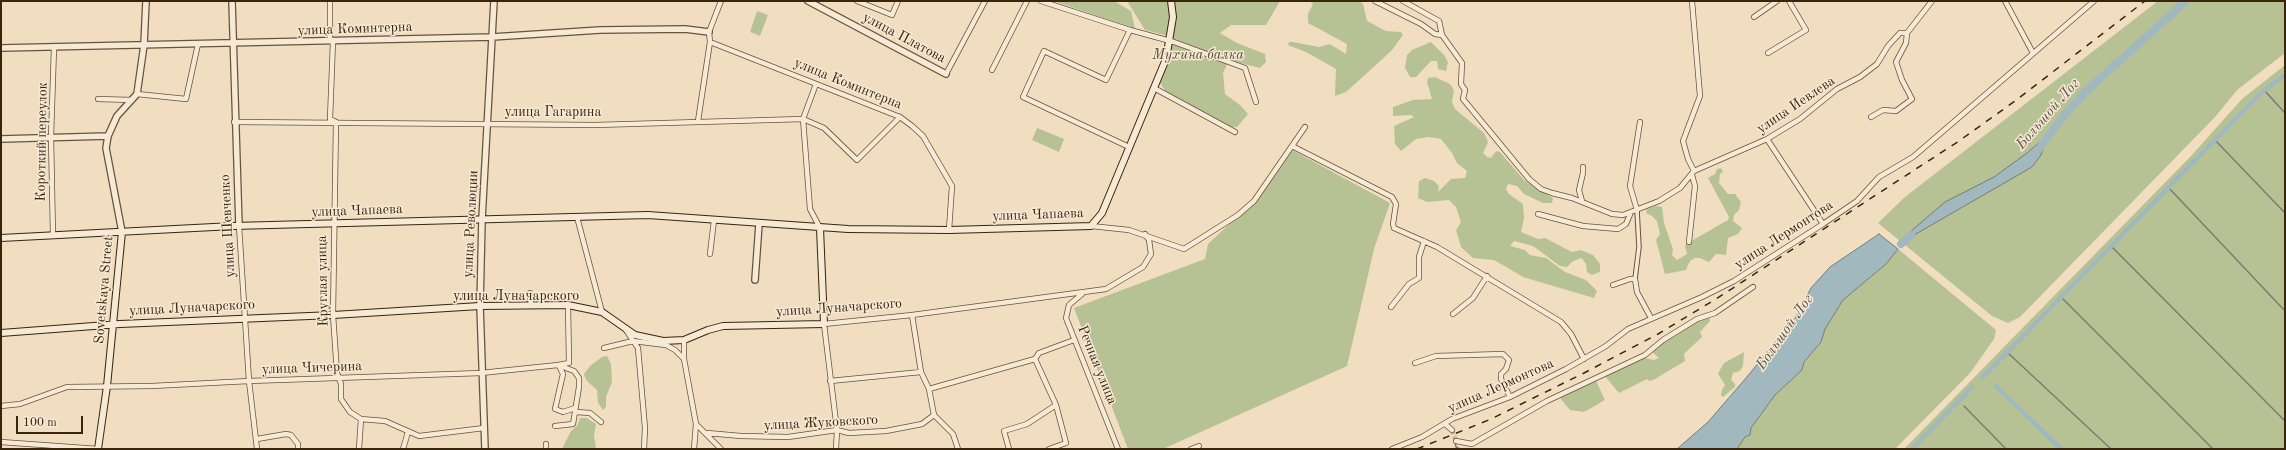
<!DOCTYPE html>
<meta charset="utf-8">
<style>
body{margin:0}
#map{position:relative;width:2286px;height:450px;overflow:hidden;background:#f1ddc0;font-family:"Old Standard TT",serif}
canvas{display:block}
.frame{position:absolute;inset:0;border:2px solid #39250b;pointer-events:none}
.scale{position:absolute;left:16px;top:416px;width:67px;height:18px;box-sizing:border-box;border:2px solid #39250b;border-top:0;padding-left:5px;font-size:12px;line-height:14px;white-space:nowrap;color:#39250b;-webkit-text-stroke:3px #f6e9d6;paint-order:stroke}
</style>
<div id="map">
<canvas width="2286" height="450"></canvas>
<div class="frame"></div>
<div class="scale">100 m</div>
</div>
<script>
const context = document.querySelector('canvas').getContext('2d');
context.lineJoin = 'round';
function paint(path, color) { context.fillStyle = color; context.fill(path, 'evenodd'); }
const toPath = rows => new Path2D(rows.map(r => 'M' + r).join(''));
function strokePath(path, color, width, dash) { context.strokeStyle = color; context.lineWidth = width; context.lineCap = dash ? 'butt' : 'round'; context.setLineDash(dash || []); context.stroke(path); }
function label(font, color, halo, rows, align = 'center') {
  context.font = font + ' "Old Standard TT",serif'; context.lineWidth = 3; context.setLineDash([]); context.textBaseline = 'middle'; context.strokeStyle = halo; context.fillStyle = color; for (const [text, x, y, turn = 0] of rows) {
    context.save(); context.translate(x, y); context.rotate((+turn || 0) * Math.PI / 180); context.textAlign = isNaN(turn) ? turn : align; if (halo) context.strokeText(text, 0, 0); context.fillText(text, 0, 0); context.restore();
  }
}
paint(toPath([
 [1054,1,1114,1,1131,11,1135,29],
 [1127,1,1280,1,1266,25,1231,25,1220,33,1237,43,1265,54,1266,62,1260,68,1229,60,1223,73,1225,94,1240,105,1248,114,1237,127,1230,127,1168,94,1159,82,1172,37,1145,30],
 [1310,1,1359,1,1363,4,1367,21,1386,31,1401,32,1403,35,1392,50,1378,63,1346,92,1335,96,1336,69,1308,53,1288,45,1289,42,1293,42,1319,47,1330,44,1346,54,1347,44,1308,23,1308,14,1313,4],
 [2158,1,2285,1,2285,53,2237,90,2216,116,2020,317,2008,323,1992,316,1878,223,1905,197],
 [757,11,768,15,760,36,750,32],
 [1431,42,1444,55,1448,62,1446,71,1438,69,1437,61,1431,61,1416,77,1410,77,1405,68,1407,55,1412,50],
 [2285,65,2285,449,1904,449,2191,156,2242,99],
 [1435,77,1450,84,1454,90,1452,102,1455,109,1484,133,1488,142,1483,153,1487,157,1491,158,1496,151,1500,152,1524,180,1553,198,1552,203,1543,203,1524,194,1517,186,1508,184,1506,189,1509,194,1523,204,1524,218,1521,232,1538,239,1545,238,1572,252,1581,250,1593,255,1600,264,1600,272,1592,275,1587,272,1586,264,1582,258,1573,261,1567,267,1560,266,1533,246,1514,241,1510,246,1525,250,1530,255,1546,258,1565,272,1586,280,1597,291,1594,298,1523,277,1494,260,1473,258,1461,247,1456,230,1461,222,1456,207,1449,200,1427,202,1418,198,1419,181,1425,178,1434,181,1439,186,1438,192,1451,179,1465,178,1467,171,1457,163,1452,153,1441,139,1429,137,1416,139,1401,151,1395,144,1394,126,1414,117,1411,115,1393,116,1393,107,1413,100,1432,99,1427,82,1428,78],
 [1037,128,1064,139,1059,152,1032,140],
 [1292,150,1390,203,1374,249,1347,366,1163,449,1128,449,1074,308,1205,259,1208,244,1254,201],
 [1721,168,1723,172,1720,174,1719,183,1728,194,1735,194,1741,202,1739,210,1734,215,1733,221,1742,228,1738,234,1728,238,1726,255,1716,254,1709,262,1700,258,1695,258,1690,261,1686,270,1665,274,1656,240,1660,234,1657,221,1652,216,1646,213,1647,209,1656,206,1662,207,1664,223,1673,249,1672,255,1677,260,1687,254,1685,246,1686,244,1728,220,1729,217,1708,178,1715,174,1717,169],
 [1898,249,1996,330,1994,339,1970,373,1895,449,1737,449,1745,437,1750,435,1751,428,1775,395,1802,370,1804,362,1821,342,1825,329,1843,300,1886,264],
 [1709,312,1710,321,1700,332,1702,337,1684,354,1685,361,1655,379,1650,381,1647,379,1619,393,1604,375,1639,357,1654,360,1659,358,1652,352,1666,339,1702,314],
 [1744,352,1743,366,1740,371,1733,373,1731,380,1735,384,1735,387,1723,397,1721,395,1722,390,1725,385,1718,374,1721,368,1724,363],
 [607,356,611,364,612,382,606,397,606,407,603,410,598,403,597,390,586,380,584,374,590,366,602,357],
 [1595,379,1605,400,1584,412,1570,410,1560,398],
 [580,418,587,418,596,424,594,436,596,449,562,449,571,431,577,426]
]), '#b7c294');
const water = toPath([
 [2047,136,2041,155,2032,167,1902,242,1910,232,1945,202,1994,177,2027,153,2047,136],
 [1879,234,1898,249,1886,264,1843,300,1825,329,1821,342,1804,362,1802,370,1775,395,1751,428,1750,435,1745,437,1737,449,1677,449,1708,422,1746,378,1796,317,1811,288,1830,267,1879,234]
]);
paint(water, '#a1b8be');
strokePath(water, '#777d76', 1);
strokePath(toPath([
 [2264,90,2285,113],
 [2215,140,2285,213],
 [2168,187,2285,311],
 [2111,246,2285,421],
 [2061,297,2213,449],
 [2007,352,2111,449],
 [1964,406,2006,449],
 [1455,442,1456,447,1460,449]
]), '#777d76', 1.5);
strokePath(toPath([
 [1982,378,2261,93,2285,75],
 [1996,386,2061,449],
 [1912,449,1972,387]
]), '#a1b8be', 4.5);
strokePath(toPath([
 [2039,149,2061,119,2085,92,2186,1],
 [1901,244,1911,235]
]), '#a1b8be', 8);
strokePath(toPath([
 [1452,430,1456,441]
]), '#ccb89c', 4.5, [4.5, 2]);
const pedestrian = toPath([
 [1635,279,1639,247,1637,210]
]);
const minor = toPath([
 [857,1,892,15,898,1],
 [1041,1,1130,30],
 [1375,1,1421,24,1435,34,1442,35,1439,21,1403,1],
 [1692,1,1700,96,1683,141,1688,159,1694,171],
 [2005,1,2033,53],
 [1754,17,1777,1],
 [1442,35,1462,63,1461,84,1465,90,1463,99,1529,179,1541,189,1552,193,1572,198,1612,214,1623,215,1659,201,1680,188,1694,171,1767,139,1800,119,1837,89,1860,77,1877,64,1888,46,1900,33,1907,33,1932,1],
 [330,41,330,1],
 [333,41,330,119,336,122,333,315,337,373,341,384,341,399,350,412,361,419,385,421,419,436,484,428],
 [710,42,900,117,912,126,923,136,952,186,949,230],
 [1768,53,1806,30,1789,1],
 [992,70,1027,1],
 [946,74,985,1],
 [816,84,803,119,810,209,820,228],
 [1154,88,1235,132],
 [137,94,186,99,198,44],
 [98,99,132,100],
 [1871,117,1883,110,1896,111,1912,99,1902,80,1896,62,1906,43,1907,33],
 [698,121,710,42,709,32,721,1],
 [234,122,595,125,803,119,824,128,857,160,900,117],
 [1767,139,1823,224],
 [1292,146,1392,197,1396,204,1393,224,1394,228,1437,247,1561,322,1571,334,1584,359],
 [1129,147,1023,97,1044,51,1106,80,1130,30,1174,42,1245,68,1256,102],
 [1582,201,1579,190,1583,173,1583,167],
 [1637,210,1630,186,1640,122],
 [1538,214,1583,226,1618,229,1626,224,1631,212],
 [577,217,602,312],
 [239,226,249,381,257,449],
 [1091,226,1129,230,1184,249,1238,215,1254,201,1305,127],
 [53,236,51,137,54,48],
 [1689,242,1695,186,1692,175],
 [710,254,714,220],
 [1613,285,1630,279,1635,279,1637,292,1651,318],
 [530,293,531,305],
 [1082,294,1069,305,1066,318,1118,449],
 [1391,307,1409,284,1419,278,1419,257,1424,241],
 [1453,314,1473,298,1487,276],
 [912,315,921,372,929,389,934,415,953,434,958,449],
 [626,330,638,348,645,428,644,449],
 [684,340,684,359,696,424,694,449],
 [604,348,633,341,666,345,675,350,684,359],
 [1035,359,1056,405,1066,443,1049,449],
 [1415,363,1436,356,1503,354,1509,360,1506,369,1501,374,1501,379,1510,397],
 [559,366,563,374,555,409,563,412,575,408],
 [830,381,921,372],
 [929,389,1035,359,1039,353,1074,340],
 [1,406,20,404,67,387,152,386,249,381,481,373,558,365,569,363,568,305],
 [576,412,590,413,601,422],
 [696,424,721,449],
 [1445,424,1452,430],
 [555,426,573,424,579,387,579,378,574,371,558,365],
 [707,433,741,436,788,437,837,430,849,433,886,431,922,424,934,415],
 [257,439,286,434,291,435,298,444,298,449],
 [1456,441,1472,444,1547,401,1645,355,1663,340,1697,319,1715,313,1753,287],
 [1,442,98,449],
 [546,444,546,449],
 [359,449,361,419],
 [403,449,408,432],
 [836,449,837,430,824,324,912,315,1106,289,1143,267,1151,254,1149,240,1145,234],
 [1009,449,1004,431,1027,424,1056,405],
 [1191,449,1199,446],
 [1392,449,1422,437,1452,419,1510,397,1566,369,1606,346,1628,329,1702,297,1734,281,1823,224,1857,201,1879,177,1913,157,2094,1]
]);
const tertiary = toPath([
 [232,1,239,226],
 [808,1,946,74],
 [1,48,492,37,600,30,685,29,709,32],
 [1,139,108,136],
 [122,232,106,148,108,136,117,116,137,94,144,45,146,1],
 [755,280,759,224],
 [485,449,480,306,482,219,494,1]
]);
const secondary = toPath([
 [1,238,233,226,648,215,848,229,949,230,1091,226,1102,213,1166,59,1173,17,1171,1],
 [1,333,120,324,333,315,480,306,568,305,602,312,635,335,663,341,684,340,708,330,723,326,824,324,820,228],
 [98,449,107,386,122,232]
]);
strokePath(pedestrian, '#675338', 5.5);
strokePath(minor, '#675338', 6);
strokePath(tertiary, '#675338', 8);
strokePath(secondary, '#39250b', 8);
strokePath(pedestrian, '#f6e9d6', 3.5);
strokePath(minor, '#f6e9d6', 4.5);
strokePath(tertiary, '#f6e9d6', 5.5);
strokePath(secondary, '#f6e9d6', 6);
strokePath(toPath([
 [1417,449,1491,419,1584,373,1658,334,1716,299,1959,141,2015,101,2145,1]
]), '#39250b', 1.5, [7, 7]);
label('14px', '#39250b', '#f6e9d6', [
 ["улица Коминтерна",355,29,-2],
 ["улица Платова",904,38,28],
 ["улица Коминтерна",848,84,22],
 ["улица Иевлева",1796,105,-34],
 ["улица Гагарина",553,112],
 ["Короткий переулок",42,142,-89],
 ["улица Чапаева",357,211,-2],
 ["улица Чапаева",1038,215,-2],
 ["улица Революции",471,224,-87],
 ["улица Шевченко",228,226,-93],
 ["улица Лермонтова",1784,235,-33],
 ["Круглая улица",323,281,-91],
 ["Sovetskaya Street",104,290,-85],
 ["улица Луначарского",516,296],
 ["улица Луначарского",192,308,-3],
 ["улица Луначарского",839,308,-4],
 ["Речная улица",1097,365,68],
 ["улица Чичерина",312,368,-2],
 ["улица Лермонтова",1501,386,-24],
 ["улица Жуковского",821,423,-3]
]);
label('italic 14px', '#584c2d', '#f6e9d6', [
 ["Мухина балка",1198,55]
]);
label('italic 15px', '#585141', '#f6e9d6', [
 ["Большой Лог",2048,114,-49],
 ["Большой Лог",1785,332,-55]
]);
</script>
